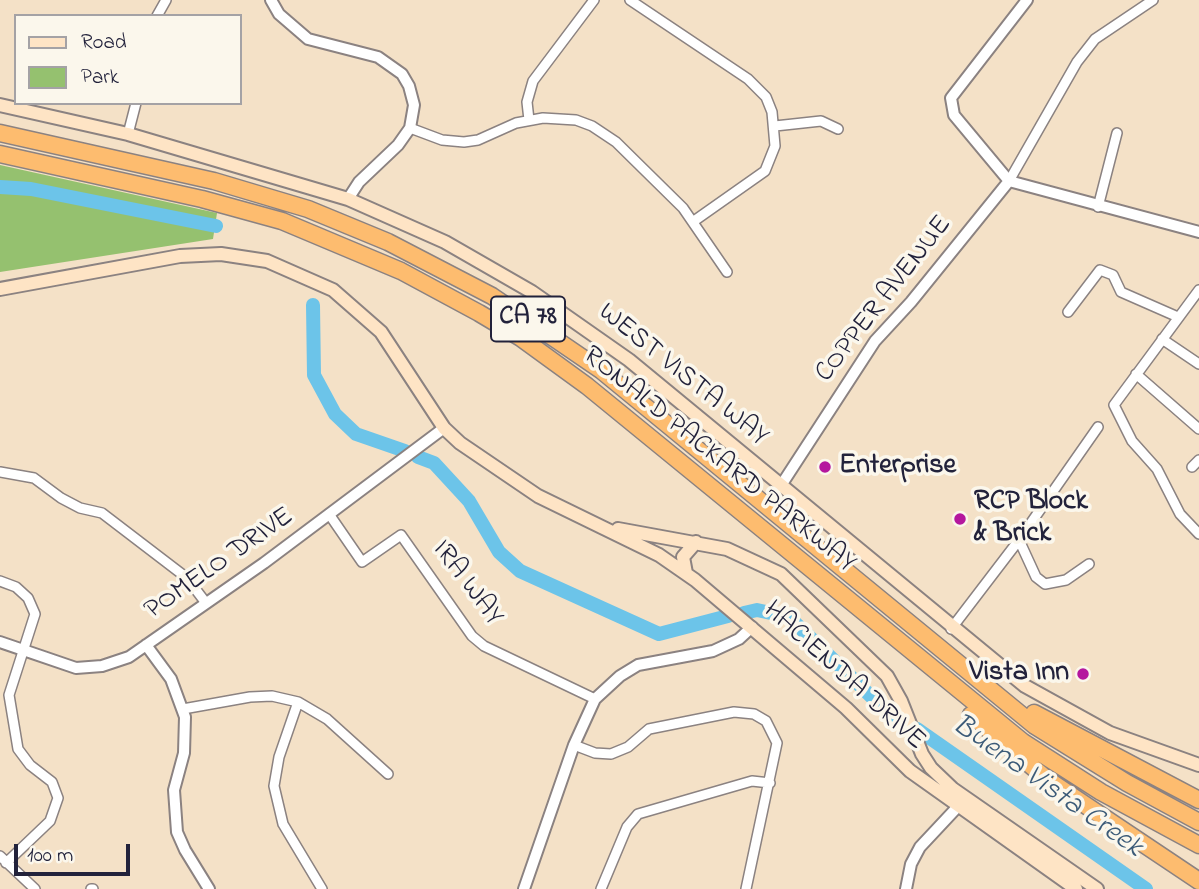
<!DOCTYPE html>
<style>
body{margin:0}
#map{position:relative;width:1199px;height:889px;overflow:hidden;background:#f4e1c7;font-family:"Indie Flower",sans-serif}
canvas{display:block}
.legend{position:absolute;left:14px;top:14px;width:228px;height:91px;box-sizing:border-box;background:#fbf7ec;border:2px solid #a4a2a5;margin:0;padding:9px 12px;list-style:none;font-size:21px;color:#22223b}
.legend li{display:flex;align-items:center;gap:14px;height:35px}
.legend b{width:35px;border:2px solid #a4a2a5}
.scale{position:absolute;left:14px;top:844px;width:116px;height:32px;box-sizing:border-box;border:4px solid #22223b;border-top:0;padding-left:9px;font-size:21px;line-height:24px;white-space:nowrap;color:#22223b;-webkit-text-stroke:5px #fbf7ec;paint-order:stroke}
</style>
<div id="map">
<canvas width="1199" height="889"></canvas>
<ul class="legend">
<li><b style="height:9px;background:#fee4c5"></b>Road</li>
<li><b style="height:19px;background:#95c16f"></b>Park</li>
</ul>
<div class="scale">100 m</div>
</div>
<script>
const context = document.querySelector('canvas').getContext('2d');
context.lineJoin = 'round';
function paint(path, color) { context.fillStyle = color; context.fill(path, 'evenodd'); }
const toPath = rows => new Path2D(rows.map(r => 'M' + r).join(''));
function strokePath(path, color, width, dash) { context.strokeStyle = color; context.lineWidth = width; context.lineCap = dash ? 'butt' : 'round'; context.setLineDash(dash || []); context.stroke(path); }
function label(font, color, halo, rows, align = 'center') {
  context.font = font + ' "Indie Flower",sans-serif'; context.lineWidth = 7; context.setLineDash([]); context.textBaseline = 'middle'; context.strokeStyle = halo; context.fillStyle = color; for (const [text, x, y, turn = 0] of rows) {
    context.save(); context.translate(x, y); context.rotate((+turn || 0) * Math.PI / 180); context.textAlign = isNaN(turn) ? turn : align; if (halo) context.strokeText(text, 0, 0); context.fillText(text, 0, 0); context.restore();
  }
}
paint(toPath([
 [0,165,217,213,213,239,0,272]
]), '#95c16f');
strokePath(toPath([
 [0,187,31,189,216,226],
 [313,305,314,375,335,414,356,434,405,451],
 [418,457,434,463,469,501,499,552,520,571,659,634,728,616],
 [744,613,757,610,789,617,882,707,906,723],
 [917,729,1146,889]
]), '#6cc4e9', 14);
const minor = toPath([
 [630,0,748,79,766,97,772,112,775,146,765,171,694,221],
 [157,16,166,0],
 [529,120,527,102,533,81,594,0],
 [775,126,821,121,838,129],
 [410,128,442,140,464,142,478,140,516,123,543,118,576,120,592,126,616,142,683,208,727,272],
 [128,134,136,103],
 [1009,181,1077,62,1095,39,1153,0],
 [1098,207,1117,133],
 [1199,290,1114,405,1132,441,1157,469,1180,514,1199,534],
 [1068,312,1100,270,1113,275,1121,292,1178,317],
 [1162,339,1199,364],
 [1136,374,1199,429],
 [1192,467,1199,460],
 [0,472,34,478,61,498,80,508,102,513,187,578,206,603],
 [329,514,362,562,401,535,472,636,484,646,595,699],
 [1019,540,1036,577,1045,584,1066,580,1089,564],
 [0,581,16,587,28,598,35,614,9,695,18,749,30,765,52,782,58,798,50,821,6,863],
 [951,629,1019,540,1098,427],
 [298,702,279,757,274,786,283,824,322,889],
 [183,709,250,697,272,696,298,702,327,719,388,774],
 [574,745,595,753,611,754,628,747,649,729,734,712,754,714,766,721,777,743,746,889],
 [0,856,35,889],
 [91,889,93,889],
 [601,889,627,827,638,814,752,781,770,783]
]);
const tertiary = toPath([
 [271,0,279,14,308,39,378,57,402,74,409,86,414,105,410,128,398,145,359,182,348,199],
 [1027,0,951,98,954,115,1009,181,1199,232],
 [780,487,875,341,911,302,1009,181],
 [0,642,76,668,102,666,129,657,264,563,444,428],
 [146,645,171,679,185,717,184,753,174,790,177,832,185,850,209,889],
 [524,889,574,745,595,699,620,676,638,665,713,651,739,639,752,627],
 [906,889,911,864,920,847,964,800]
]);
const secondary = toPath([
 [0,105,128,134,348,199,445,242,532,292,629,360,1025,686,1110,733,1199,765],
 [0,289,180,256,221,254,267,261,333,290,381,332,444,428,460,443,538,496,659,555,695,580,846,708,910,771,1076,889],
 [618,529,727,549,781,574,887,676,901,701,922,754,931,768,953,789,1097,889],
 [686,573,683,557,696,542]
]);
const motorway = toPath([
 [0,133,214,181,308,209,388,242,492,296,602,371,1035,726,1127,783,1199,822],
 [0,154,202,199,282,221,401,271,479,313,521,338,587,386,1023,742,1101,792,1199,845],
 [1034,713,1199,800],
 [971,715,1048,780,1199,881]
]);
strokePath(minor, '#8b8281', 12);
strokePath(tertiary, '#8b8281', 14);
strokePath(secondary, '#8b8281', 16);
strokePath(motorway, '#8b8281', 19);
strokePath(minor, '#fff', 9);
strokePath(tertiary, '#fff', 10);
strokePath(secondary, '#fee4c5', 12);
strokePath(motorway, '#fdbc6f', 16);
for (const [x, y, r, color] of [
 [825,467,7,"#b5179e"],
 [960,519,7,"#b5179e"],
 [1083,674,7,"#b5179e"]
]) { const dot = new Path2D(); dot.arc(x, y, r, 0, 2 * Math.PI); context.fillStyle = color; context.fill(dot); strokePath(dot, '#fbf7ec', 2.5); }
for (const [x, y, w] of [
 [528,319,74]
]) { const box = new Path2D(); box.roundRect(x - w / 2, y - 22.5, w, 45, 5); context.fillStyle = '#fbf7ec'; context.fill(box); strokePath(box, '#22223b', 2); }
label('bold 26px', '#22223b', null, [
 ["CA 78",528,319]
]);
label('28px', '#22223b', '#fbf7ec', [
 ["COPPER AVENUE",885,300,-52],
 ["WEST VISTA WAY",682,376,39],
 ["RONALD PACKARD PARKWAY",718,461,39],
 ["POMELO DRIVE",220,565,-35],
 ["IRA WAY",466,584,53],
 ["HACIENDA DRIVE",843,677,42]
]);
label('bold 28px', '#22223b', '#fbf7ec', [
 ["Enterprise",839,467],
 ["RCP Block",974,503],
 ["& Brick",974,535],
 ["Vista Inn",1069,674,"right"]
], 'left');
label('italic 30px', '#3c5b78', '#fbf7ec', [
 ["Buena Vista Creek",1046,788,35]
]);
</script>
